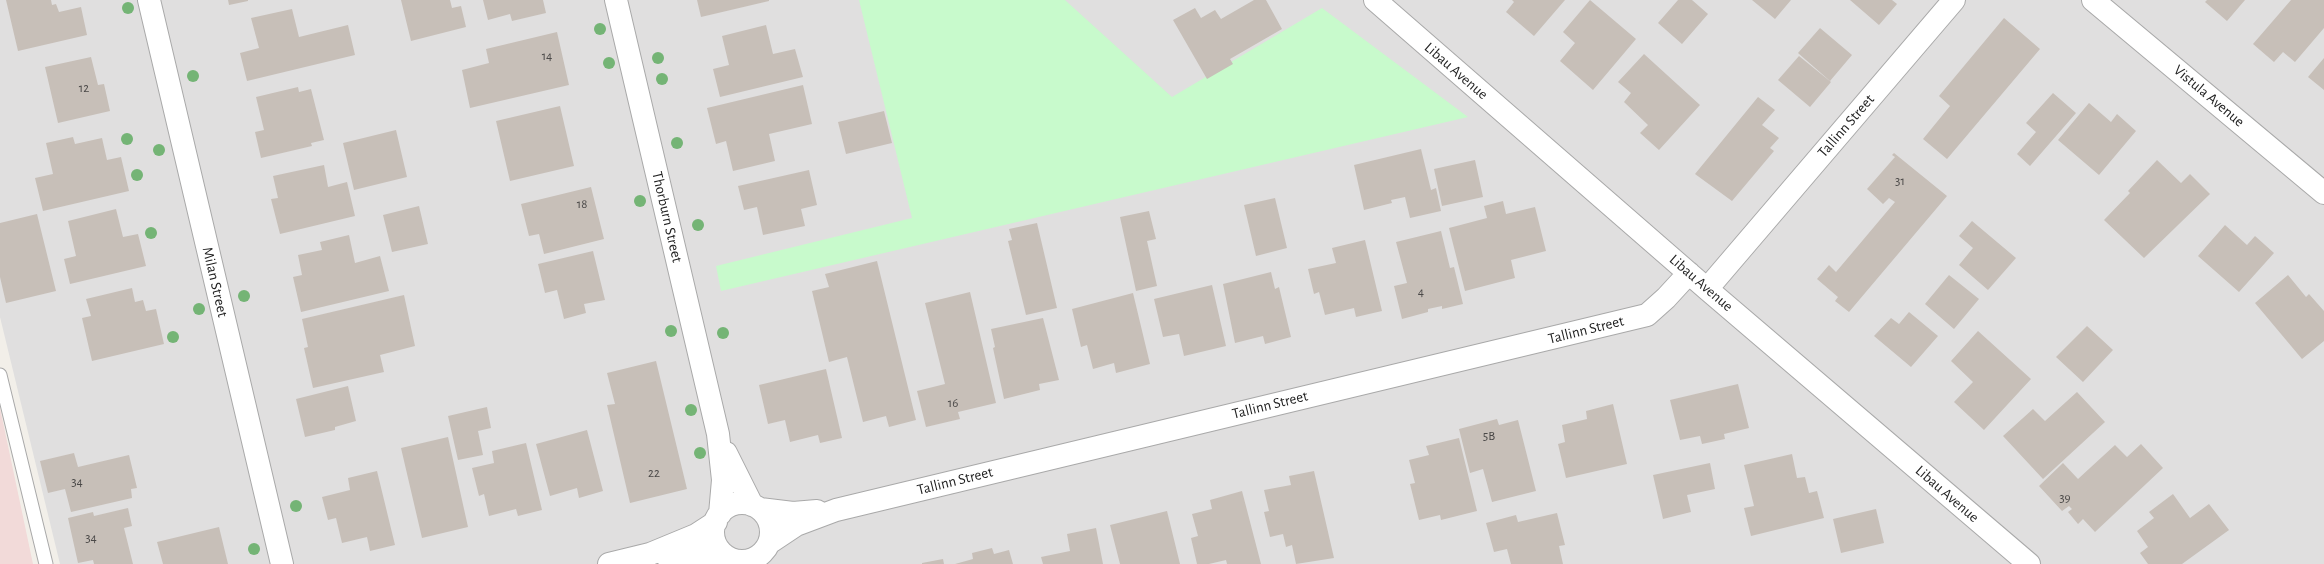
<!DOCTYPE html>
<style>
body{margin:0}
canvas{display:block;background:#f2efe9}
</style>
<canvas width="2324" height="564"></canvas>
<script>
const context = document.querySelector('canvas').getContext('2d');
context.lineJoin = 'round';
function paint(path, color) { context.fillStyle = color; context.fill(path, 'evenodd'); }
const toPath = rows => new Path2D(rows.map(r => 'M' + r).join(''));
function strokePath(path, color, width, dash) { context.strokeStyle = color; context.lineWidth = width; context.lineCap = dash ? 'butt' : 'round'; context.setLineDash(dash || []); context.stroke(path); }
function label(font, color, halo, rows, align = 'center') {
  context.font = font + ' "Alegreya Sans",sans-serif'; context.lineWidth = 3; context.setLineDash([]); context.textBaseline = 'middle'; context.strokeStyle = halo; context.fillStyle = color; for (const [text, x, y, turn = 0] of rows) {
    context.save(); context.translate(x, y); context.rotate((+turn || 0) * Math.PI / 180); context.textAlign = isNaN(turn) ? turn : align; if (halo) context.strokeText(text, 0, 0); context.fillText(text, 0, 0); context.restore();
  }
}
paint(toPath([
 [0,0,2324,0,2324,564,60,564,0,317]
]), '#e0dfdf');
paint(toPath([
 [0,408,33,564,0,564]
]), '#f2dad9');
paint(toPath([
 [859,0,1065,0,1172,97,1322,8,1468,117,721,291,716,266,912,218]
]), '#c8facc');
paint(toPath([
 [6,0,51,0,52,5,56,4,59,12,81,7,87,35,18,51],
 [228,0,248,0,248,1,229,5],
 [401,0,450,0,452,8,461,6,466,27,411,41],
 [483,0,543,0,546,13,512,21,510,14,488,20],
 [697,0,769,0,769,1,701,17],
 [1254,0,1266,0,1282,29,1230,59,1233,64,1207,79,1173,20,1195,8,1201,18,1215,10,1221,19],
 [1512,0,1565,0,1534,36,1506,12,1514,2],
 [1590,0,1636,39,1593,90,1560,61,1575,43,1563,32],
 [1678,0,1692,0,1708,14,1682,44,1658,23],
 [1752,0,1791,0,1775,19],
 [1850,0,1892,0,1897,4,1879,25],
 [2207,0,2245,0,2227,21,2205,2],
 [2291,0,2324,0,2324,28,2295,62,2283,52,2274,62,2253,44],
 [292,9,299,37,348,25,355,55,247,81,240,53,259,48,251,18],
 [2004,18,2040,49,1947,159,1923,139,1950,106,1939,96],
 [766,25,773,54,795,49,803,77,720,97,713,69,729,65,722,36],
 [1820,28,1852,55,1830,81,1798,53],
 [557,32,569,85,470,108,462,70,489,63,486,49],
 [1644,54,1700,105,1659,150,1640,133,1648,125,1624,102,1631,93,1618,82],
 [1799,56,1831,82,1810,107,1778,80],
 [91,57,98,85,104,84,110,111,58,123,45,67],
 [2324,58,2324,90,2308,77],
 [803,85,812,124,769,134,775,161,733,171,726,141,716,144,707,108],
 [298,87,299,92,311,89,324,140,311,143,312,146,261,158,255,132,264,130,256,97],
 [2053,93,2076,113,2030,166,2017,154,2036,132,2026,123],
 [1758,97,1775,110,1762,125,1779,138,1770,148,1774,151,1732,201,1695,174],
 [2089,103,2111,122,2117,114,2136,131,2099,175,2058,140],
 [560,106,574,166,510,181,496,121],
 [884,111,892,143,846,154,838,122],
 [396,130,407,177,354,190,343,143],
 [73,137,75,144,102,138,107,160,121,157,129,191,43,211,35,178,53,174,46,143],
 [1421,149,1431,190,1436,188,1441,211,1410,218,1405,197,1391,200,1392,203,1364,210,1354,165],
 [1894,153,1947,196,1849,312,1835,301,1838,297,1817,279,1829,265,1836,272,1895,202,1889,198,1883,204,1867,189,1895,157,1892,155],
 [1475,160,1483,197,1442,206,1434,169],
 [2157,160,2181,183,2190,174,2210,194,2144,258,2104,220,2130,193,2128,191],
 [324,165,328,187,347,182,355,216,280,234,271,199,278,198,273,176],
 [809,170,817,205,801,209,805,226,763,235,757,207,744,210,738,186],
 [591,187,604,239,544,254,539,234,529,236,521,204],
 [1275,198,1287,248,1256,256,1244,205],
 [1503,201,1506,214,1535,207,1546,251,1511,260,1515,278,1465,291,1449,228,1487,218,1484,206],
 [419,206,428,244,392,252,383,215],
 [116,209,123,237,138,234,146,266,70,284,64,259,76,256,68,221],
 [1149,211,1156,239,1147,241,1157,286,1136,291,1120,217],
 [37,214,56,291,6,303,0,277,0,223],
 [1972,221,2016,258,1988,290,1959,265,1973,248,1959,236],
 [1037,223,1057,308,1026,315,1008,241,1012,240,1009,229],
 [2225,225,2247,245,2255,236,2274,253,2239,292,2198,256],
 [1441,231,1450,268,1454,267,1463,304,1442,309,1442,306,1428,309,1428,312,1402,319,1394,286,1407,283,1396,242],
 [349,235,355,263,380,256,389,291,301,312,293,277,302,275,298,255,322,250,320,242],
 [1365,240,1382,311,1356,317,1354,308,1325,315,1319,292,1314,294,1308,269,1336,263,1332,248],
 [593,251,605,300,584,304,586,313,564,319,557,290,545,293,538,264],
 [877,261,916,420,889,427,886,416,863,422,847,357,829,362,812,291,829,287,825,274],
 [1271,272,1275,289,1279,287,1291,337,1265,344,1263,336,1235,343,1223,284],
 [1949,275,1979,299,1954,329,1925,304],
 [2288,275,2306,297,2309,294,2324,311,2324,341,2302,359,2255,303],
 [1212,285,1226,346,1184,356,1179,334,1163,337,1154,299],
 [132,288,135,302,143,300,146,311,156,309,164,344,92,361,82,318,91,316,86,299],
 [970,292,996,403,958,412,960,419,926,427,917,391,945,384,925,303],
 [1133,293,1150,364,1116,373,1114,363,1093,369,1087,345,1081,347,1072,309],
 [404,295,415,346,380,355,384,372,313,388,304,348,308,347,302,319],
 [1909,312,1938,336,1911,367,1874,336,1891,318,1899,324],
 [1043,318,1059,380,1039,384,1040,390,1004,399,993,348,995,347,991,329],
 [2087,326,2113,350,2083,382,2056,357],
 [1978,331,2031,379,1984,430,1954,402,1973,382,1951,361],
 [656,361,687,489,630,503,607,405,615,404,607,373],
 [826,369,842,438,820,443,818,435,790,442,785,420,768,424,759,385],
 [1738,384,1749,428,1724,434,1725,439,1702,444,1700,436,1680,440,1670,400],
 [348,386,356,421,335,427,335,430,305,437,296,399],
 [2077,392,2105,422,2043,479,2003,436,2033,409,2045,421],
 [1613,404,1627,464,1566,478,1558,444,1565,442,1562,425,1587,419,1586,411],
 [487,407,491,428,478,431,483,455,458,460,448,416],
 [1497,419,1499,425,1518,420,1536,491,1492,502,1483,469,1470,473,1459,429],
 [587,430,603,491,579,498,577,488,550,496,536,444],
 [448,437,468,527,422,538,401,448],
 [1459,438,1477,511,1441,520,1440,515,1419,520,1410,484,1415,483,1409,460,1429,455,1426,446],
 [526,443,542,510,518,516,516,509,489,516,484,494,479,496,472,468,494,463,492,451],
 [2141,444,2163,468,2095,532,2083,519,2078,524,2068,512,2072,509,2069,506,2062,511,2039,486,2063,463,2078,479,2115,445,2127,457],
 [74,453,78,467,129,455,137,488,131,489,132,498,71,512,65,489,48,493,40,461],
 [1792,454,1797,478,1805,477,1809,493,1817,491,1824,518,1751,536,1744,508,1754,506,1744,465],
 [1710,463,1715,489,1687,495,1691,512,1663,519,1653,475],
 [377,471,395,545,370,551,367,537,342,543,336,518,328,520,322,497,350,490,348,478],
 [1314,471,1334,558,1296,564,1292,545,1286,547,1283,534,1270,537,1264,512,1269,511,1264,490,1291,485,1289,476],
 [1242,491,1261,564,1227,564,1226,560,1209,564,1197,564,1191,538,1198,536,1192,514,1212,509,1210,500],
 [2173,494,2190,518,2209,504,2229,530,2182,564,2148,564,2140,553,2148,547,2137,531,2154,518,2149,512],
 [128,508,132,526,124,528,133,564,94,564,93,560,78,563,68,518,93,512,94,516],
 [1876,509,1884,543,1841,553,1833,519],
 [1167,511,1180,564,1120,564,1110,525],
 [1557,513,1565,545,1559,546,1563,564,1511,564,1507,549,1494,552,1486,523,1516,515,1518,522],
 [219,527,228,564,163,564,157,542],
 [1096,528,1103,564,1043,564,1041,557,1070,551,1067,534],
 [992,548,994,554,1009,550,1013,564,955,564,973,559,972,553],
 [943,559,944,564,922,564,922,563]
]), '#c7bfb8');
const service = toPath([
 [0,375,46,564]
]);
const minor = toPath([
 [149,0,282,564],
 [616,0,718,434,723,480,720,514],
 [1375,0,1707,289,2029,564],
 [2093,0,2324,193],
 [1707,289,1954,0],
 [726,453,752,505],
 '713 532a29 29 0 1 1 58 0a29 29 0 1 1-58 0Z',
 [760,509,793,513,817,511],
 [769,543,796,525,836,510,1647,315,1666,298,1689,273],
 [664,554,723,554],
 [609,564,650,554,696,535,716,522]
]);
strokePath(service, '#a9a9a9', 15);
strokePath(minor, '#a9a9a9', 24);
strokePath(service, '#fff', 13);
strokePath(minor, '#fff', 22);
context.fillStyle = '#74b475';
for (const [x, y] of [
 [128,8],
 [600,29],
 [658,58],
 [609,63],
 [193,76],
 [662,79],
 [127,139],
 [677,143],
 [159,150],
 [137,175],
 [640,201],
 [698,225],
 [151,233],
 [244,296],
 [199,309],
 [671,331],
 [723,333],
 [173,337],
 [691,410],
 [700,453],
 [296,506],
 [254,549]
]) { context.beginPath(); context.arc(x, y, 6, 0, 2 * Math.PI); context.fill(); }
label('13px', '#4b4948', null, [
 ["14",547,56],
 ["12",84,88],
 ["31",1900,181],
 ["18",582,204],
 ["4",1421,292],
 ["16",953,403],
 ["5B",1489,436],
 ["22",654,473],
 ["34",77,482],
 ["39",2065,498],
 ["34",91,538]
]);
label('15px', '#222', '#fff', [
 ["Libau Avenue",1456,71,41],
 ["Vistula Avenue",2209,96,40],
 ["Tallinn Street",1846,126,-49],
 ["Thorburn Street",667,217,77],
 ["Milan Street",215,282,77],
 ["Libau Avenue",1701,283,41],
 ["Tallinn Street",1586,330,-14],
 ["Tallinn Street",1270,405,-14],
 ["Tallinn Street",955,481,-14],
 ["Libau Avenue",1947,494,41]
]);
</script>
